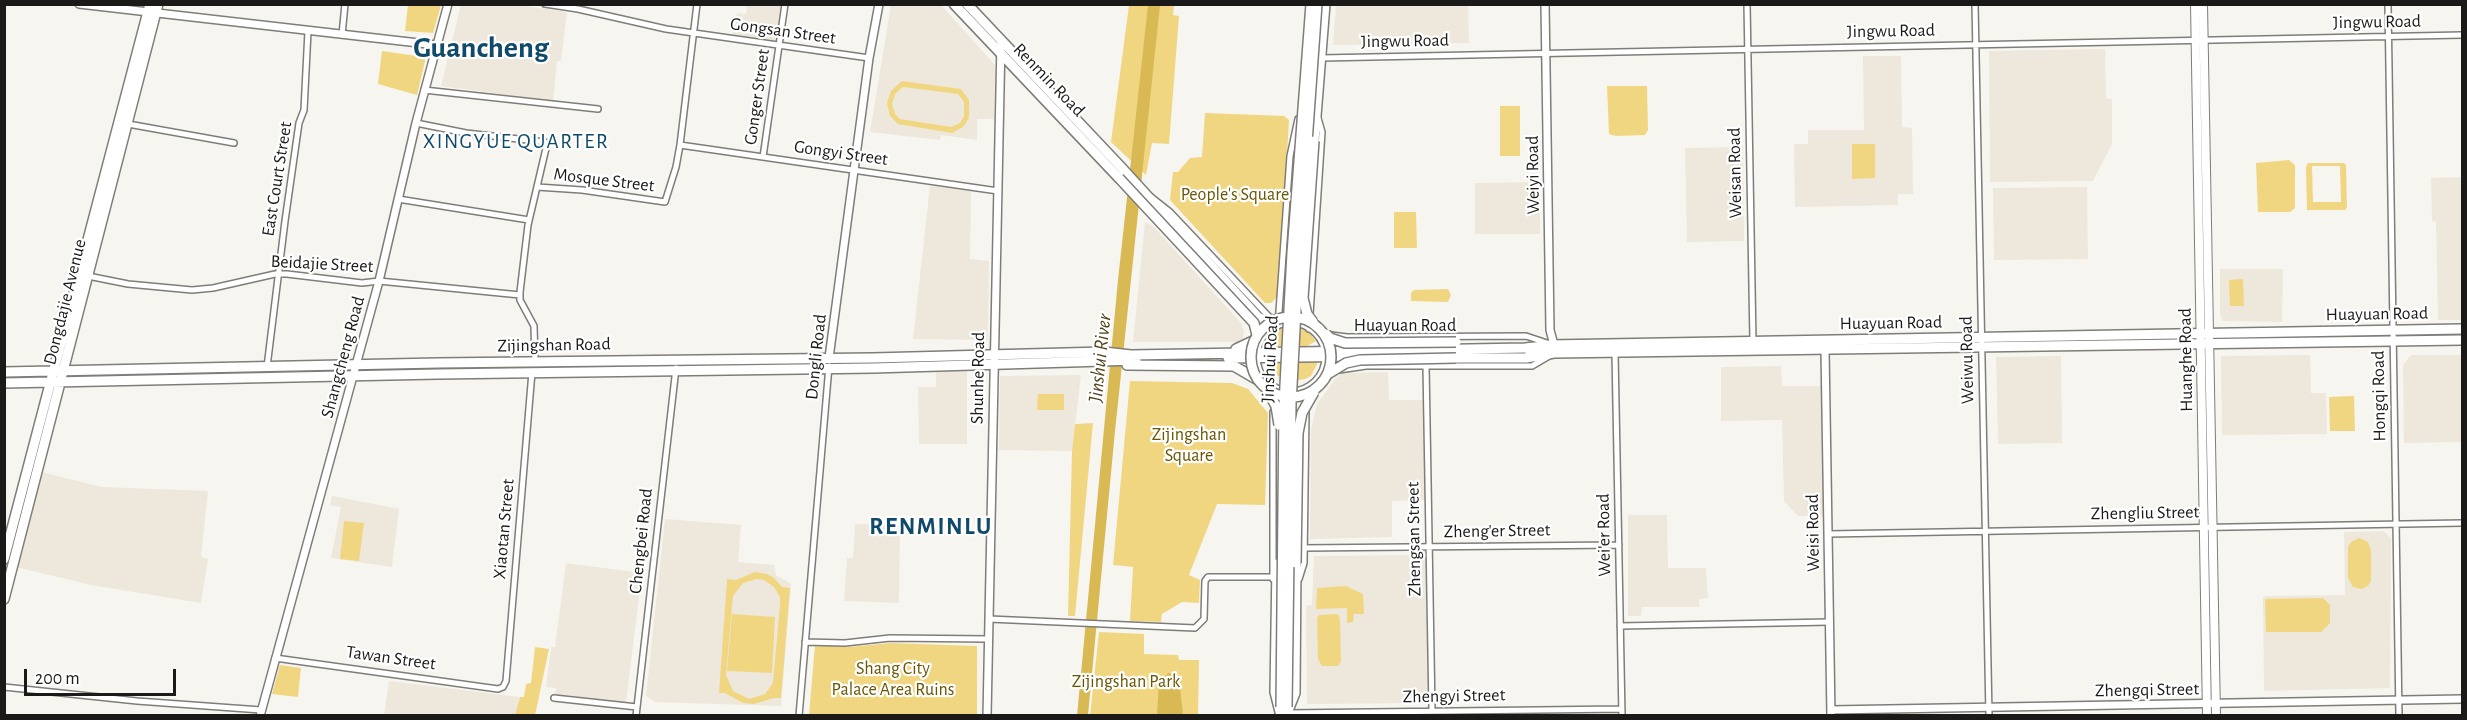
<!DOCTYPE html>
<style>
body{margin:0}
#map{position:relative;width:2467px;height:720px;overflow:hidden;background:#f7f5ef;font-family:"Alegreya Sans",sans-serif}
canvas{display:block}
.frame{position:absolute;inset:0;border:6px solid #1b1a18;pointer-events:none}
.scale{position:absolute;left:24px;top:669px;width:152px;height:27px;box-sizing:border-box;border:3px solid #1b1a18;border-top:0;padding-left:8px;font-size:18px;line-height:21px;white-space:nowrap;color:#1b1a18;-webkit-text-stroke:4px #fff;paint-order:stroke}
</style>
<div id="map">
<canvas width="2467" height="720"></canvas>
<div class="frame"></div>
<div class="scale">200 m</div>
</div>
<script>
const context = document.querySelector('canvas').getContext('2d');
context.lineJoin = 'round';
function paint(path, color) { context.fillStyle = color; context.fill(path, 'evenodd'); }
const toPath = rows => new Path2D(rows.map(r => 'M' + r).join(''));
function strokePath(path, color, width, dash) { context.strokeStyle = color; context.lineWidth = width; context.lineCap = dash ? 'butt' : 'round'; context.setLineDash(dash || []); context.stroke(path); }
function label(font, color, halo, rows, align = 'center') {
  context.font = font + ' "Alegreya Sans",sans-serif'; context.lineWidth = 4.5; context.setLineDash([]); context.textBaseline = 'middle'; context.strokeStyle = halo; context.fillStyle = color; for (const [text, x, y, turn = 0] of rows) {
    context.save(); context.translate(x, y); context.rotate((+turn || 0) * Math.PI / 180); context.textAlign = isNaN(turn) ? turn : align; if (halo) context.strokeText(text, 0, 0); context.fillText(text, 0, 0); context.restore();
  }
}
paint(toPath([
 [518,5,567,12,561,61,557,61,553,101,441,86,461,5],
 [747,5,781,5,775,43,733,37,737,13,746,14],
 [891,5,941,5,995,65,994,119,977,119,977,140,941,135,940,140,870,132],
 [1336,5,1468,5,1469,43,1333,45],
 [2105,49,2106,98,2112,99,2112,144,2093,181,1990,182,1989,51],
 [1863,56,1901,56,1902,127,1912,128,1913,194,1898,194,1898,205,1795,207,1794,144,1808,144,1808,130,1864,130],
 [1743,147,1744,241,1687,242,1685,148],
 [2462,166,2462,320,2438,320,2436,222,2432,221,2431,178,2462,177],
 [1540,182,1540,234,1475,234,1475,183],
 [930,186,971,191,970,259,989,261,988,340,913,339],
 [2087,187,2088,259,1994,260,1993,188],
 [1145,222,1153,226,1241,323,1244,332,1242,342,1133,342],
 [2220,269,2283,269,2282,322,2223,321,2220,314],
 [2310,355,2311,393,2326,393,2327,434,2222,435,2221,356],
 [2411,355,2462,355,2462,442,2404,443,2403,365],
 [2061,356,2062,443,1998,444,1996,357],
 [1781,366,1782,386,1822,386,1825,517,1798,516,1784,501,1782,420,1721,421,1721,367],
 [936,371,967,371,967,444,919,444,918,387,936,387],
 [1388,372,1389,400,1423,400,1425,500,1392,501,1392,537,1310,539,1311,430,1317,404,1335,379,1342,373],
 [1081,375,1072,451,999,450,1000,376],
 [42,472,102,487,208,491,201,557,208,559,201,603,91,585,16,567],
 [332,496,399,509,392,567,331,558,341,507,330,505],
 [1628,515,1667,515,1668,568,1706,568,1708,598,1699,599,1699,607,1642,607,1641,616,1628,616],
 [665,519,741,525,738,562,774,565,776,575,791,584,781,706,655,702,646,696],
 [855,524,900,525,899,603,844,601,847,558,853,558],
 [2384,531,2391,539,2390,688,2264,691,2263,598,2265,596,2345,595,2344,532],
 [1427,555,1429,703,1307,704,1306,606,1312,605,1314,556],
 [566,563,642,573,626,703,555,695,556,688,546,687,551,647,555,647],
 [389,681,520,697,515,715,384,716]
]), '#ede8db');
paint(toPath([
 [408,5,441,5,433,33,405,31],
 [1129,5,1174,5,1173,15,1179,16,1169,144,1152,143,1146,175,1111,142],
 [382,51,424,57,425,61,417,95,378,84],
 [902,81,961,89,969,100,969,118,963,127,952,133,898,124,890,116,887,103,891,91],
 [903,87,958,94,964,102,964,116,960,123,951,127,900,119,895,114,892,104,895,94],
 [1607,86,1647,86,1648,130,1645,135,1616,136,1609,134],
 [1500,106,1520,106,1520,156,1500,156],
 [1205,113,1284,116,1289,120,1279,295,1271,303,1265,303,1170,200,1173,172,1178,172,1190,158,1202,157],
 [1852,144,1875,144,1875,178,1852,179],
 [2289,160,2295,165,2295,208,2290,212,2258,212,2256,163],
 [2308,163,2344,163,2346,165,2347,207,2345,210,2307,210,2306,167],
 [2312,166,2340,166,2341,202,2313,202],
 [1394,212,1416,212,1417,248,1394,248],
 [2243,279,2244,306,2230,306,2229,280],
 [1448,289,1451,295,1448,302,1411,301,1411,293,1414,290],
 [1292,326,1308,331,1316,341,1307,346,1266,346,1268,338,1277,329],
 [1320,358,1311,376,1305,379,1293,381,1273,374,1266,361],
 [1130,381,1232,383,1248,389,1268,413,1265,505,1217,504,1189,575,1200,580,1199,603,1182,602,1162,614,1161,622,1130,621,1133,567,1113,565],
 [1038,394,1064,394,1064,410,1037,410],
 [2354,396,2355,431,2330,431,2329,397],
 [1093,423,1075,616,1068,616,1072,451,1075,424],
 [344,521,364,523,359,561,340,559],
 [2359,538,2368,542,2371,550,2371,581,2368,586,2362,589,2353,587,2348,578,2348,547,2351,542],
 [755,572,767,574,774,578,782,587,790,588,781,698,774,698,754,704,743,703,725,693,719,693,727,579,736,580],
 [756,579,764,580,774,587,780,597,780,604,773,683,765,694,749,699,733,691,726,675,733,596,743,583],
 [1346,586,1363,594,1364,614,1354,614,1353,622,1347,623,1347,608,1316,609,1317,588],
 [2323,598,2330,605,2330,623,2321,632,2266,632,2265,599],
 [732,614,775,617,772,673,727,671],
 [1338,614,1340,620,1341,662,1338,666,1322,666,1318,659,1317,618,1319,615],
 [1099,632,1144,634,1144,654,1178,655,1179,660,1199,660,1198,715,1090,716],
 [890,643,977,646,977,715,809,715,815,645,849,647],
 [535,647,549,649,535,715,515,715,520,697,524,697,526,684,531,683],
 [280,665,301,668,298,697,272,694]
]), '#f1d682');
paint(toPath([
 [1148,5,1160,5,1115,431,1088,715,1077,716,1118,280],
 [1168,673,1176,674,1180,687,1183,715,1157,715,1159,682]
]), '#d9b954');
const minor = toPath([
 [545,4,578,9,666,29,869,58],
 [1747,4,1753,342],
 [1975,4,1989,716],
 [2388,4,2399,716],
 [342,35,345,4],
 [1321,58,2462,35],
 [424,90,598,109],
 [416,123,466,133,545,142,547,144,528,225,520,292,520,300,534,326,535,362],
 [128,124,234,143],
 [680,145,998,191],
 [763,157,785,4],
 [537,187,582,190,665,202,676,167,680,145,697,4],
 [1151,197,1170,212,1275,323],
 [398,199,529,220],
 [88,276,128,284,192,290,213,288,275,274,287,274,362,283,379,281,520,295],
 '1257 357a34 34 0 1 1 68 0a34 34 0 1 1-68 0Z',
 [1278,326,1290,156,1298,119],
 [1309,329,1322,132,1318,118],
 [1315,333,1347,337,1526,336,1550,344],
 [1615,353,1622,716],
 [1426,366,1432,711],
 [267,367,285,221,299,123,304,110,308,31],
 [1339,370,1366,366,1532,366,1549,356],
 [1828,534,2462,523],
 [1304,548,1619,545],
 [1273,579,1273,412],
 [1299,579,1304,563,1306,412],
 [989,619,1195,628,1204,619,1205,581,1208,577,1272,577],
 [1620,626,1830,622],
 [805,642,845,643,890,638,988,639],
 [275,658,498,689,503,687,506,681,532,372],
 [4,687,137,701,261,710],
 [554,698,637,707],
 [1287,713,1622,709],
 [636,716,676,368],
 [799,716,829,366]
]);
const tertiary = toPath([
 [79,4,436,45],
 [1545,4,1550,330,1554,345],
 [1825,350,1831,716],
 [829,358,869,58,879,4],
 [1831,710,2462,699],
 [260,716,379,281,416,123,448,4],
 [987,716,1001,41]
]);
const secondary = toPath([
 [2195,4,2207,716],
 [2203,4,2216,716]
]);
const primary = toPath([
 [954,4,1119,178],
 [967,4,1121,167,1258,317,1270,323],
 [1314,141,1325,4],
 [1550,345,2462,329],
 [1236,349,1255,340],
 [1530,353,1554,353],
 [1228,358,1367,356],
 [1456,358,1526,358,1554,353,2462,340],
 [1127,365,1234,366,1258,380],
 [4,372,438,363,873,358,1104,352,1131,355,1525,348,1554,345],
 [4,383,438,374,873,368,1136,360],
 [4,559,150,4],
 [1277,564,1275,692,1280,712],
 [4,599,158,4],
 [1287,713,1295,693,1296,563]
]);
strokePath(minor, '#7f7d78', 8);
strokePath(tertiary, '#7f7d78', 10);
strokePath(secondary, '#7f7d78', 10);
strokePath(primary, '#7f7d78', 12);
strokePath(minor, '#fff', 5);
strokePath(tertiary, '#fff', 7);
strokePath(secondary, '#fff', 8);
strokePath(primary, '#fff', 9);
const primaryBridge = toPath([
 [1119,178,1254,323,1257,335],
 '1251 357a40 40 0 1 1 80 0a40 40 0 1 1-80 0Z',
 [1313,322,1307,314,1303,298,1314,141],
 [1326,334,1330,338,1345,343,1456,342],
 [1328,374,1346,363,1360,360,1456,358],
 [1267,390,1276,406,1279,425],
 [1296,563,1298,433,1302,413,1314,392],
 [1281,707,1284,404,1292,253,1311,4],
 [1287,707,1291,404,1299,254,1317,4]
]);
strokePath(primaryBridge, '#7f7d78', 12, []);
strokePath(primaryBridge, '#fff', 9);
label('18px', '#1b1a18', '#fff', [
 ["Jingwu Road",2377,22,-1],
 ["Gongsan Street",783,31,8],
 ["Jingwu Road",1891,31,-1],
 ["Jingwu Road",1405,41,-1],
 ["Renmin Road",1049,80,46],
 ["Gonger Street",757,97,-82],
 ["Gongyi Street",841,153,8],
 ["Weisan Road",1735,173,-91],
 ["Weiyi Road",1533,175,-91],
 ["East Court Street",277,179,-81],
 ["Mosque Street",604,180,7],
 ["Beidajie Street",322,264,3],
 ["Dongdajie Avenue",65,302,-76],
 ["Huayuan Road",2377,314,-1],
 ["Huayuan Road",1891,323,-1],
 ["Huayuan Road",1405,326],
 ["Zijingshan Road",554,345,-1],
 ["Shangcheng Road",343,357,-75],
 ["Dongli Road",816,357,-84],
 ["Jinshui Road",1270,359,-87],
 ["Weiwu Road",1967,360,-91],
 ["Huanghe Road",2186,360,-91],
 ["Shunhe Road",978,378,-89],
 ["Hongqi Road",2379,396,-91],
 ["Zhengliu Street",2145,513,-1],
 ["Xiaotan Street",504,529,-85],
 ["Zheng'er Street",1497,531,-1],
 ["Weisi Road",1813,533,-91],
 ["Wei'er Road",1604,535,-91],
 ["Zhengsan Street",1414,539,-91],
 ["Chengbei Road",641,541,-84],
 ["Tawan Street",391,658,8],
 ["Zhengqi Street",2147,690,-1],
 ["Zhengyi Street",1454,696,-1]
]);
label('18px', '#6a5500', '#fff', [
 ["People's Square",1235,195],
 ["Zijingshan",1189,435],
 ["Square",1189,456],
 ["Shang City",893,669],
 ["Palace Area Ruins",893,690],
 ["Zijingshan Park",1126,682]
]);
label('italic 20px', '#4f4218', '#fff', [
 ["Jinshui River",1100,358,-84]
]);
context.letterSpacing = '1.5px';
label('21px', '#0f4a6b', '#fff', [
 ["XINGYUE QUARTER",516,142]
]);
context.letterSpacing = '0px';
context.letterSpacing = '1.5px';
label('bold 24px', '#0f4a6b', '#fff', [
 ["RENMINLU",931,527]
]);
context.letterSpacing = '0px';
label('bold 30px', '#0f4a6b', '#fff', [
 ["Guancheng",481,48]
]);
</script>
